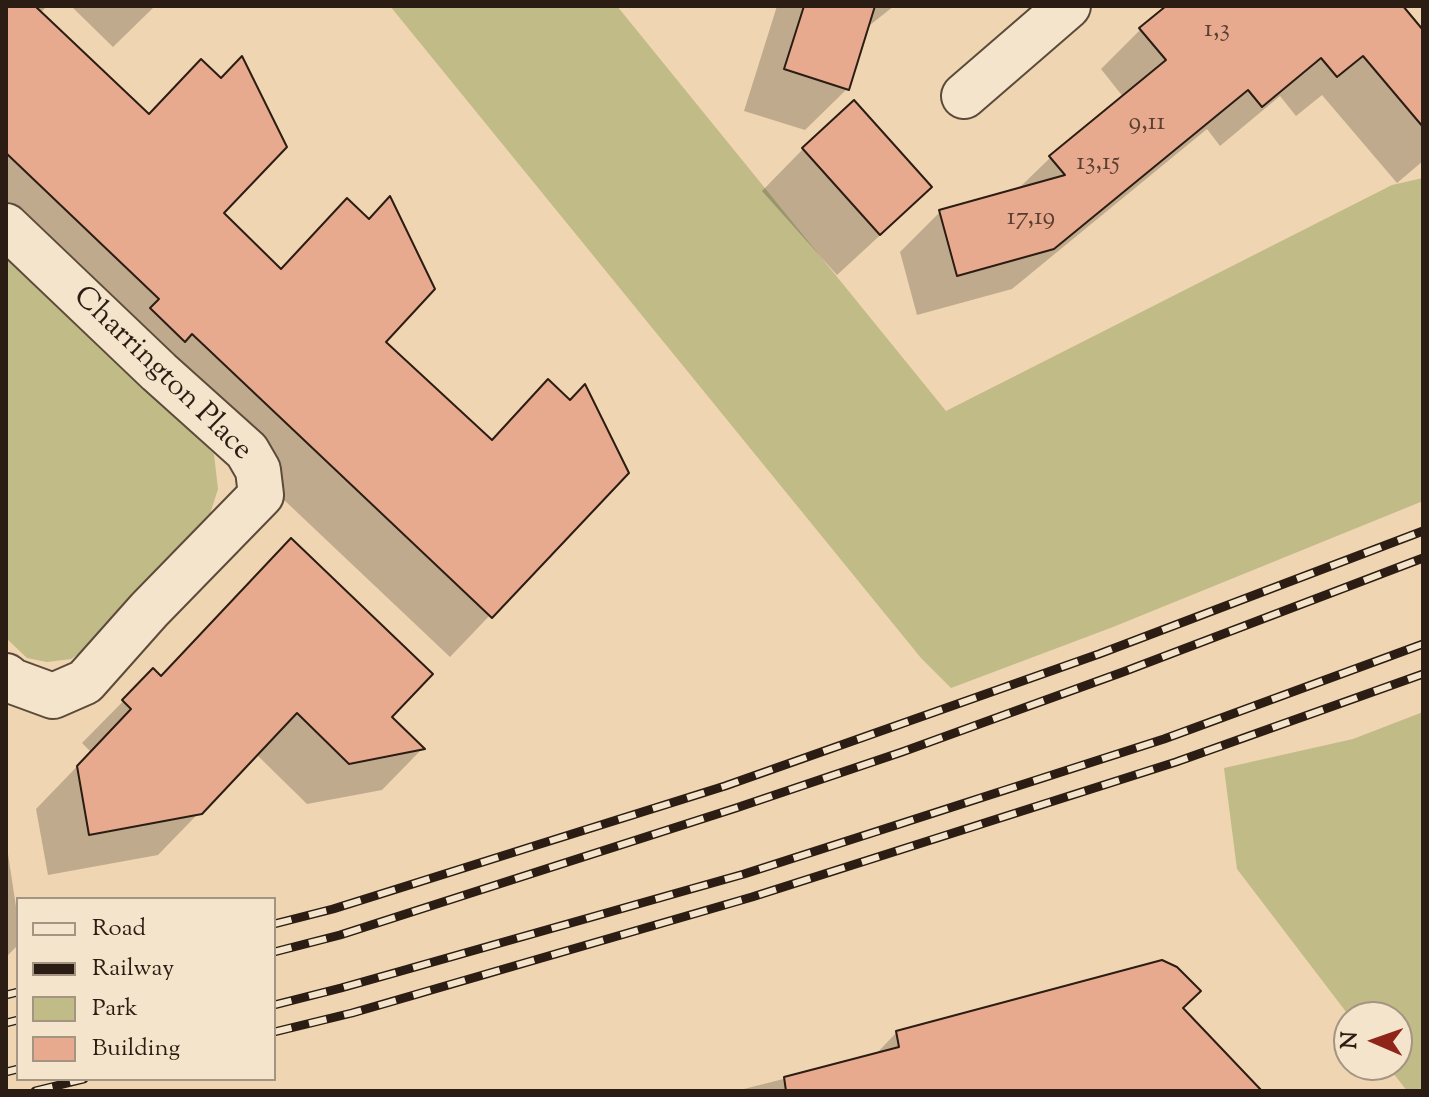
<!DOCTYPE html>
<style>
body{margin:0}
#map{position:relative;width:1429px;height:1097px;overflow:hidden;background:#efd5b1;font-family:"Sorts Mill Goudy",serif}
canvas{display:block}
.frame{position:absolute;inset:0;border:8px solid #2b1d13;pointer-events:none}
.legend{position:absolute;left:16px;top:897px;width:260px;height:184px;box-sizing:border-box;background:#f5e4cc;border:2px solid #a49482;margin:0;padding:10px 14px;list-style:none;font-size:24px;color:#2b1d13}
.legend li{display:flex;align-items:center;gap:16px;height:40px}
.legend b{width:40px;border:2px solid #a49482}
.north{position:absolute;left:1333px;top:1001px;width:80px;height:80px;box-sizing:border-box;background:#f5e4cc;border:2px solid #a49482;border-radius:50%;rotate:272deg;font-size:22px;font-weight:700;line-height:32px;text-align:center;color:#2b1d13}
.north::after{content:'';display:block;margin:auto;width:28px;height:36px;background:#8f2418;clip-path:polygon(50% 0,100% 100%,50% 72%,0 100%)}
</style>
<div id="map">
<canvas width="1429" height="1097"></canvas>
<div class="frame"></div>
<ul class="legend">
<li><b style="height:10px;background:#f5e4cc"></b>Road</li>
<li><b style="height:10px;background:#2b1d13"></b>Railway</li>
<li><b style="height:22px;background:#c0bb87"></b>Park</li>
<li><b style="height:22px;background:#e8aa8e"></b>Building</li>
</ul>
<div class="north">N</div>
</div>
<script>
const context = document.querySelector('canvas').getContext('2d');
context.lineJoin = 'round';
function paint(path, color) { context.fillStyle = color; context.fill(path, 'evenodd'); }
const toPath = rows => new Path2D(rows.map(r => 'M' + r).join(''));
function strokePath(path, color, width, dash) { context.strokeStyle = color; context.lineWidth = width; context.lineCap = dash ? 'butt' : 'round'; context.setLineDash(dash || []); context.stroke(path); }
function label(font, color, halo, rows, align = 'center') {
  context.font = font + ' "Sorts Mill Goudy",serif'; context.lineWidth = 8; context.setLineDash([]); context.textBaseline = 'middle'; context.strokeStyle = halo; context.fillStyle = color; for (const [text, x, y, turn = 0] of rows) {
    context.save(); context.translate(x, y); context.rotate((+turn || 0) * Math.PI / 180); context.textAlign = isNaN(turn) ? turn : align; if (halo) context.strokeText(text, 0, 0); context.fillText(text, 0, 0); context.restore();
  }
}
paint(toPath([
 [390,6,617,6,946,411,1392,185,1423,178,1423,501,1113,627,951,688,921,658],
 [6,255,214,454,218,489,210,514,100,639,71,659,47,662,27,658,6,638],
 [1423,712,1423,1091,1407,1091,1387,1065,1397,1065,1397,1017,1350,1017,1237,869,1224,768,1353,739]
]), '#c0bb87');
paint(toPath([
 [6,6,47,6,40,13,221,214,280,270,383,342,490,442,548,382,570,402,626,473,450,657,151,374,6,232],
 [71,6,155,6,113,47],
 [777,6,894,6,870,25,868,23,847,89,805,130,744,111],
 [1170,6,1397,6,1423,33,1423,161,1397,183,1322,95,1296,116,1280,96,1220,146,1207,129,1012,289,917,315,900,252,940,212,1017,190,1051,157,1124,98,1101,69,1141,29],
 [803,149,930,187,888,228,837,275,762,191],
 [153,671,160,677,389,717,422,749,382,790,307,804,256,754,158,855,48,875,36,809,91,752,82,743],
 [6,854,8,854,18,920,18,945,6,957],
 [1181,1009,1259,1091,736,1091,874,1056,897,1032]
]), '#0003');
const building = toPath([
 [6,6,35,6,149,114,201,59,221,78,242,56,287,147,224,213,281,269,347,198,369,219,390,196,435,289,386,342,492,440,548,379,570,400,585,384,629,473,492,618,192,334,185,342,150,308,159,299,6,153,6,6],
 [804,6,875,6,849,90,784,69,804,6],
 [1166,6,1403,6,1423,30,1423,127,1363,56,1337,77,1321,58,1262,107,1248,90,1054,249,957,276,939,210,1065,175,1049,156,1166,60,1139,28,1166,6],
 [854,100,932,187,880,235,802,148,854,100],
 [291,538,433,674,392,717,425,749,349,764,297,713,202,814,89,835,77,766,131,709,122,700,153,668,161,676,291,538],
 [1162,960,1177,967,1201,991,1183,1008,1262,1091,786,1091,784,1077,899,1047,896,1031,1162,960]
]);
paint(building, '#e8aa8e');
strokePath(building, '#2b1d13', 2);
const street = toPath([
 [964,96,1068,6],
 [6,226,159,372,247,451,258,470,261,495,149,610,85,682,53,696,12,681,6,676]
]);
strokePath(street, '#5c4b3a', 48);
strokePath(street, '#f5e4cc', 44);
const rail = toPath([
 [274,924,333,909,725,786,1099,654,1423,531],
 [274,952,340,935,736,808,902,752,1123,672,1423,558],
 [6,995,18,992],
 [274,1005,341,988,744,874,1164,739,1423,644],
 [6,1023,18,1020],
 [274,1032,352,1013,752,897,1176,762,1423,674],
 [6,1072,18,1069],
 [35,1091,84,1079]
]);
strokePath(rail, '#2b1d13', 9);
strokePath(rail, '#f5e4cc', 6, [18]);
label('26px', '#5a4032', null, [
 ["1,3",1217,32],
 ["9,11",1147,125],
 ["13,15",1098,165],
 ["17,19",1031,220]
]);
label('30px', '#2b1d13', '#f5e4cc', [
 ["Charrington Place",161,375,44]
]);
</script>
